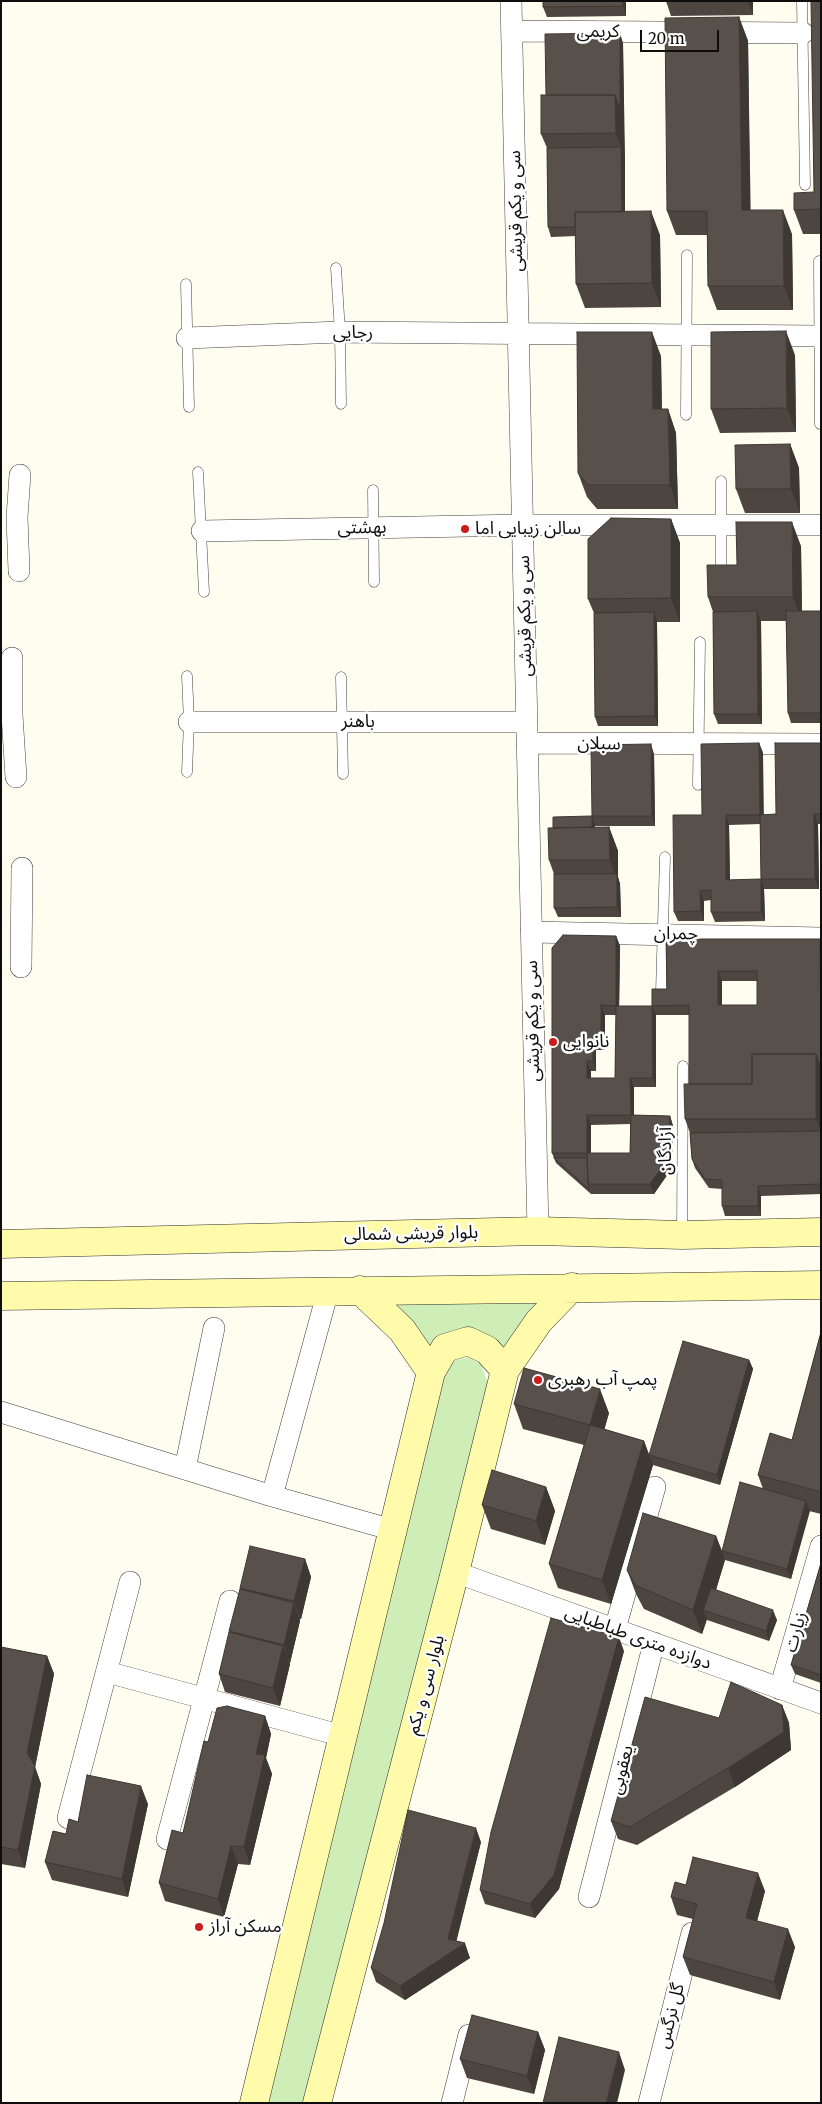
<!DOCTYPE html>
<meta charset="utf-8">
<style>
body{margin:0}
#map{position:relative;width:822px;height:2104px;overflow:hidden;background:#fffdef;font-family:Merriweather,serif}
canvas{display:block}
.frame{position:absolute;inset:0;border:2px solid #0e0e0e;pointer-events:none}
.scale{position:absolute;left:640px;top:30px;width:79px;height:22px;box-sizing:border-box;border:2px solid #0e0e0e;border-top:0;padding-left:6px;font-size:15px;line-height:18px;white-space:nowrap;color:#0e0e0e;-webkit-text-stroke:4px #fff;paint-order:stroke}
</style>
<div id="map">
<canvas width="822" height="2104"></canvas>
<div class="frame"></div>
<div class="scale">20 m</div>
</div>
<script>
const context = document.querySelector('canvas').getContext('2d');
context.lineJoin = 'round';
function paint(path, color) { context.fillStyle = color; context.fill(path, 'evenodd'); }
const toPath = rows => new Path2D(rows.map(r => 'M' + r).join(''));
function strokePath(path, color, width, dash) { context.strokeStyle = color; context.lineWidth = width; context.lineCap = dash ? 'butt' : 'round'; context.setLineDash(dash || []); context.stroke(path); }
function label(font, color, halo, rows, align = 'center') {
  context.font = font + ' Merriweather,"Noto Sans Arabic",serif'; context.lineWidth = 5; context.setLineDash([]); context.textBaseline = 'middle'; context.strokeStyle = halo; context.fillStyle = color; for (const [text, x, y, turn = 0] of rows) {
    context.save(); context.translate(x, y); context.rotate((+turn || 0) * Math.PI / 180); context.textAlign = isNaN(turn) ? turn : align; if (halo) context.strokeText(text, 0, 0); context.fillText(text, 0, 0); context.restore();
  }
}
paint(toPath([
 [553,1296,504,1357,475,1335,431,1357,380,1298],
 [468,1357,481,1364,487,1381,487,1402,309,2103,261,2103,437,1386,450,1362]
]), '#cfedb6');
const service = toPath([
 [802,1,805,185],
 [819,261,820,424],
 [336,268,340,332,341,404],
 [186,284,189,407],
 [686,415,687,255],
 [198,472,204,592],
 [373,490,374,582],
 [721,576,721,481],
 [341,677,343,774],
 [187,772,189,722,187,676],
 [698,785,700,642],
 [661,992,665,857],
 [682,1233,683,1066]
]);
const minor = toPath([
 [511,1,538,1231],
 [512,31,803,33],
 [187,338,340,332,819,336],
 [202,531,523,525,821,525],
 [19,571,17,517,20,475],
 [12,658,12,715,16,777],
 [189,722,527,722],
 [527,743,821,744],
 [531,932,821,938],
 [21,967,22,868],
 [1,1412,272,1496,393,1530],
 [185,1469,214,1328],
 [272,1496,328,1291],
 [455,1572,821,1703],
 [615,1629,655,1487],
 [107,1672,343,1736],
 [780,1689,821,1546],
 [68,1818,130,1582],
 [167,1839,230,1601],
 [589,1897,654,1643],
 [452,2103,469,2035],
 [649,2103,692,1933]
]);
const secondary = toPath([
 [1,1244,538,1231,682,1235,821,1232],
 [1,1296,821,1285],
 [431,1372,445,1348,468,1341,487,1350,505,1370],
 [254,2103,431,1372,402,1330,360,1290],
 [317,2103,455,1572,505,1370,539,1321,572,1287]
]);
strokePath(service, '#414141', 11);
strokePath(minor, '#414141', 22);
strokePath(secondary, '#303030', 29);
strokePath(service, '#fff', 10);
strokePath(minor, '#fff', 21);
strokePath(secondary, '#fffbaa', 28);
paint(toPath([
 [543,1,626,1,626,16,547,17,543,7],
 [666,1,753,1,753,15,671,16],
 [821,1,821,234,803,234,794,210,814,192],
 [739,17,748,41,750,210,792,234,793,310,717,310,708,286,707,235,676,235,667,211],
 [623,43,625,212,660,235,661,307,585,308,576,284,576,236,551,237,548,227,547,148,541,134,546,95],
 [795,355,796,432,720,433,711,409],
 [661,356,662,409,668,409,676,433,678,509,597,509,587,497,578,473],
 [790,444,799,468,800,513,745,513,736,489],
 [671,519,680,543,680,622,657,622,658,726,598,726,595,717,594,613,588,599],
 [801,546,802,611,821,611,821,723,791,723,788,713,786,621,761,621,762,724,718,724,714,714,713,612,708,597,737,565],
 [759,743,763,753,763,815,776,814,821,743,821,824,818,824,819,889,764,889,765,921,715,922,711,912,711,900,704,901,704,921,678,921,674,912,702,815],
 [760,824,761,879,730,880,729,825],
 [654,754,655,826,595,826,595,827,609,827,618,851,618,877,620,884,621,917,558,917,554,908,554,874,549,860,553,828,592,816],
 [616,936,620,946,619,1006,652,1006,667,989,666,939,821,940,821,1194,761,1196,761,1216,725,1216,722,1206,722,1189,709,1188,695,1168,692,1159,690,1133,685,1119,689,1084,689,1015,656,1015,656,1087,634,1087,634,1115,670,1116,673,1126,672,1168,654,1194,591,1194,556,1163,552,1153],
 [722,981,757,981,757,1005,722,1005],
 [605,1015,616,1015,615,1078,591,1078,591,1071,596,1071,596,1050,605,1050],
 [630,1124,630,1153,591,1153,591,1125],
 [821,1332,821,1514,809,1511,791,1579,725,1560,716,1590,777,1620,769,1641,707,1620,707,1619,702,1634,644,1609,636,1594,627,1570,716,1536,722,1551,763,1489,758,1475,792,1440],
 [749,1360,753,1369,720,1485,653,1465,611,1604,558,1588,549,1564,584,1445,523,1429,514,1404,609,1413,604,1429,644,1441,649,1455],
 [546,1487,555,1511,545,1545,491,1529,482,1505],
 [305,1559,311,1577,301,1619,300,1619,300,1621,290,1663,289,1662,290,1664,280,1706,225,1692,219,1674,241,1589,240,1588],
 [821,1563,821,1683,795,1674,791,1665],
 [1,1647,47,1656,54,1674,35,1767,41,1784,25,1868,1,1864],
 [624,1651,559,1889,535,1918,485,1904,480,1890],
 [782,1705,789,1723,791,1750,735,1787,637,1845,618,1839,611,1821,719,1718],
 [265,1716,271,1734,266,1758,272,1774,250,1865,238,1864,224,1917,165,1901,159,1883,183,1833,208,1742],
 [148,1804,128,1897,52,1880,45,1862,66,1834,78,1822],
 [481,1842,456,1941,470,1958,405,2000,376,1982,371,1968],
 [686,1885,765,1891,757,1921,795,1947,780,2000,690,1975,683,1957,693,1919,677,1915,671,1897],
 [538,2032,545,2050,534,2094,467,2078,460,2059]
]), '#4c4540');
paint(toPath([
 [623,1,626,1,626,16,623,6],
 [748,1,753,1,753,15],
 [739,17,748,41,751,234,742,210],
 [620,33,623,43,625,157,616,133,615,95],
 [621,147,625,157,625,236,622,226],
 [783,210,792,234,793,310,784,286],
 [651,211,660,235,661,307,652,283],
 [786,331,795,355,796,432,787,408],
 [652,332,661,356,662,433,653,409],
 [668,409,676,433,678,509,670,485],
 [790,444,799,468,800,513,791,489],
 [671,519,680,543,680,622,671,598],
 [792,522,801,546,802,621,793,597],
 [757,611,761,621,762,724,758,714],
 [654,612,657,622,658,726,655,716],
 [759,743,763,753,764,824,760,815],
 [651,744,654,754,655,826,652,816],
 [814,814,818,824,819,889,815,879],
 [726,815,729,825,730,890,726,880],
 [592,816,595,826,595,852,592,842],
 [609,827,618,851,618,877,620,884,621,917,617,907,617,880,610,860],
 [761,879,764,889,765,921,761,912],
 [700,891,704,901,704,921,701,911],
 [616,936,620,946,619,1015,616,1006],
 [718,971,722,981,722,1015,718,1005],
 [601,1005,605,1015,605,1050,601,1040],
 [652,1006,656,1015,656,1087,653,1078],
 [593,1041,596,1050,596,1071,593,1061],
 [816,1054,821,1068,821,1132,816,1119],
 [587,1061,591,1071,591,1088,587,1078],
 [630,1078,634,1087,634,1124,631,1115],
 [587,1115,591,1125,591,1184,587,1153],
 [670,1116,673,1126,672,1168,654,1194,650,1184],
 [758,1186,761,1196,761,1216,758,1206],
 [749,1360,753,1369,720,1485,717,1475],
 [600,1389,609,1413,599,1449,590,1425],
 [644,1441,653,1465,611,1604,602,1580],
 [546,1487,555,1511,545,1545,536,1521],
 [806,1501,810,1511,791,1579,787,1569],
 [716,1536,725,1560,709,1612,703,1610,707,1619,702,1634,693,1610],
 [305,1559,311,1577,301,1619,294,1601],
 [294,1603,300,1621,290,1663,284,1645],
 [773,1610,777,1620,769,1641,766,1631],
 [619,1637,624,1651,559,1889,535,1918,530,1904],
 [283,1646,290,1664,280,1706,273,1688],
 [47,1656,54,1674,35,1767,41,1784,25,1868,18,1850,27,1753],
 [782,1705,789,1723,791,1750,735,1787,728,1768],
 [265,1716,271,1734,266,1758,272,1774,250,1865,244,1847,256,1754],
 [141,1786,148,1804,128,1897,122,1879],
 [476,1828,481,1842,454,1951,465,1943,470,1958,405,2000,400,1986,448,1939],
 [231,1846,238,1864,224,1917,218,1899],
 [758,1873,765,1891,753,1936,746,1918],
 [788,1929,795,1947,780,2000,774,1982],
 [538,2032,545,2050,534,2094,527,2076],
 [619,2052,625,2070,617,2103,606,2103]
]), '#3e3834');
const building = toPath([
 [543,1,623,1,623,6,543,7,543,1],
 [811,1,821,1,821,209,794,210,794,193,814,192,811,1],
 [739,17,742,210,783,210,784,286,708,286,707,211,667,211,665,18,739,17],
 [620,33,620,109,615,95,546,95,545,34,620,33],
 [541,95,615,95,616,133,541,134,541,95],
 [621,147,622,212,575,212,575,227,548,227,547,148,621,147],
 [651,211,652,283,576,284,575,212,651,211],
 [786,331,787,408,711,409,711,332,786,331],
 [577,332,652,332,653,409,668,409,670,485,588,485,578,473,577,332],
 [790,444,791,489,736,489,735,445,790,444],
 [611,518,671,519,671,598,588,599,588,539,611,518],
 [736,522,792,522,793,597,708,597,707,565,737,565,736,522],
 [757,611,758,714,714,714,713,612,757,611],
 [786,611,821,611,821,713,788,713,786,611],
 [654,612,655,716,595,717,594,613,654,612],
 [759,743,760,815,726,815,726,880,761,879,761,912,711,912,711,890,700,891,701,911,674,912,673,815,702,815,701,744,759,743],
 [775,743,821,743,821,814,814,814,815,879,761,879,760,815,776,814,775,743],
 [651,744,652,816,592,816,591,745,651,744],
 [592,816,592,827,553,828,553,817,592,816],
 [609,827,610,860,549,860,548,828,609,827],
 [554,874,617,874,617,907,554,908,554,874],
 [563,935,616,936,616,1006,652,1006,653,1078,630,1078,631,1115,670,1116,669,1158,650,1184,588,1184,587,1153,552,1153,552,948,563,935],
 [601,1005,616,1006,615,1078,587,1078,587,1061,593,1061,593,1041,601,1040,601,1005],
 [587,1115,631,1115,630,1153,587,1153,587,1115],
 [666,939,820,939,821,1068,816,1054,752,1054,752,1084,689,1084,689,1005,652,1006,652,989,667,989,666,939],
 [718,971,757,971,757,1005,718,1005,718,971],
 [752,1054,816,1054,816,1119,685,1119,684,1084,752,1084,752,1054],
 [821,1131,821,1184,758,1186,758,1206,722,1206,722,1180,705,1179,692,1159,690,1133,821,1131],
 [554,1158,587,1158,588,1184,589,1189,554,1158],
 [821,1332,821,1492,758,1475,770,1433,792,1440,821,1332],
 [683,1341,749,1360,717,1475,649,1455,683,1341],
 [524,1368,600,1389,590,1425,514,1404,524,1368],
 [590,1425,644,1441,602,1580,549,1564,590,1425],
 [492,1470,546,1487,536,1521,482,1505,492,1470],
 [740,1482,806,1501,787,1569,722,1551,740,1482],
 [643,1513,716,1536,693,1610,635,1585,627,1570,643,1513],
 [250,1546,305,1559,294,1601,240,1588,250,1546],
 [821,1563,821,1675,791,1665,821,1563],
 [711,1588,773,1610,766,1631,703,1610,711,1588],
 [240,1589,294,1603,284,1645,229,1631,240,1589],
 [551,1618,619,1637,554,1875,530,1904,480,1890,491,1832,551,1618],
 [229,1632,283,1646,273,1688,219,1674,229,1632],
 [1,1647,47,1656,27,1753,35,1766,18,1850,1,1847,1,1647],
 [731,1682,782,1705,784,1732,728,1768,630,1827,611,1821,645,1697,719,1718,731,1682],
 [227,1706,265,1716,256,1754,265,1755,244,1847,231,1846,218,1899,159,1883,172,1830,183,1833,204,1741,208,1742,217,1708,227,1706],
 [87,1775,141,1786,122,1879,45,1862,53,1831,66,1834,69,1819,78,1822,87,1775],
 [408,1810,476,1828,448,1939,465,1943,400,1986,371,1968,384,1923,408,1810],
 [693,1857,758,1873,746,1918,788,1929,774,1982,683,1957,697,1904,671,1897,675,1882,686,1885,693,1857],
 [472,2015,538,2032,527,2076,460,2059,472,2015],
 [559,2037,619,2052,606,2103,543,2103,559,2037]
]);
paint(building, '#58504a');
strokePath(building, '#3e3834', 1);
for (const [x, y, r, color] of [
 [465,529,5,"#c91e1c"],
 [553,1042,5,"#c91e1c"],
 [538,1380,5,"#c91e1c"],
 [199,1927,5,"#c91e1c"]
]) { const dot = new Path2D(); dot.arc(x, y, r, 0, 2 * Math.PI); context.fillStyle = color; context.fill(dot); strokePath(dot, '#fff', 2); }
label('18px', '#0e0e0e', '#fff', [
 ["کریمی",598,32],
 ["سی و یکم قریشی",516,211,-91],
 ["رجایی",353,333],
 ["بهشتی",362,528,-1],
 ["سی و یکم قریشی",525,616,-91],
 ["باهنر",358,722],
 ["سبلان",599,744,1],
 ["چمران",676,934,1],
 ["سی و یکم قریشی",533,1021,-91],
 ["آزادگان",666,1151,-90],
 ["بلوار قریشی شمالی",411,1234,-1],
 ["زیارت",796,1632,-74],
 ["دوازده متری طباطبایی",638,1638,20],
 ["بلوار سی و یکم",426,1685,-75],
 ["یعقوبی",622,1770,-76],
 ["گل نرگس",671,2016,-76]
]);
label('18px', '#0e0e0e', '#fff', [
 ["سالن زیبایی اما",475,529],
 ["نانوایی",563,1042],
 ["پمپ آب رهبری",548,1380],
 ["مسکن آراز",209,1927]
], 'left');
</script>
